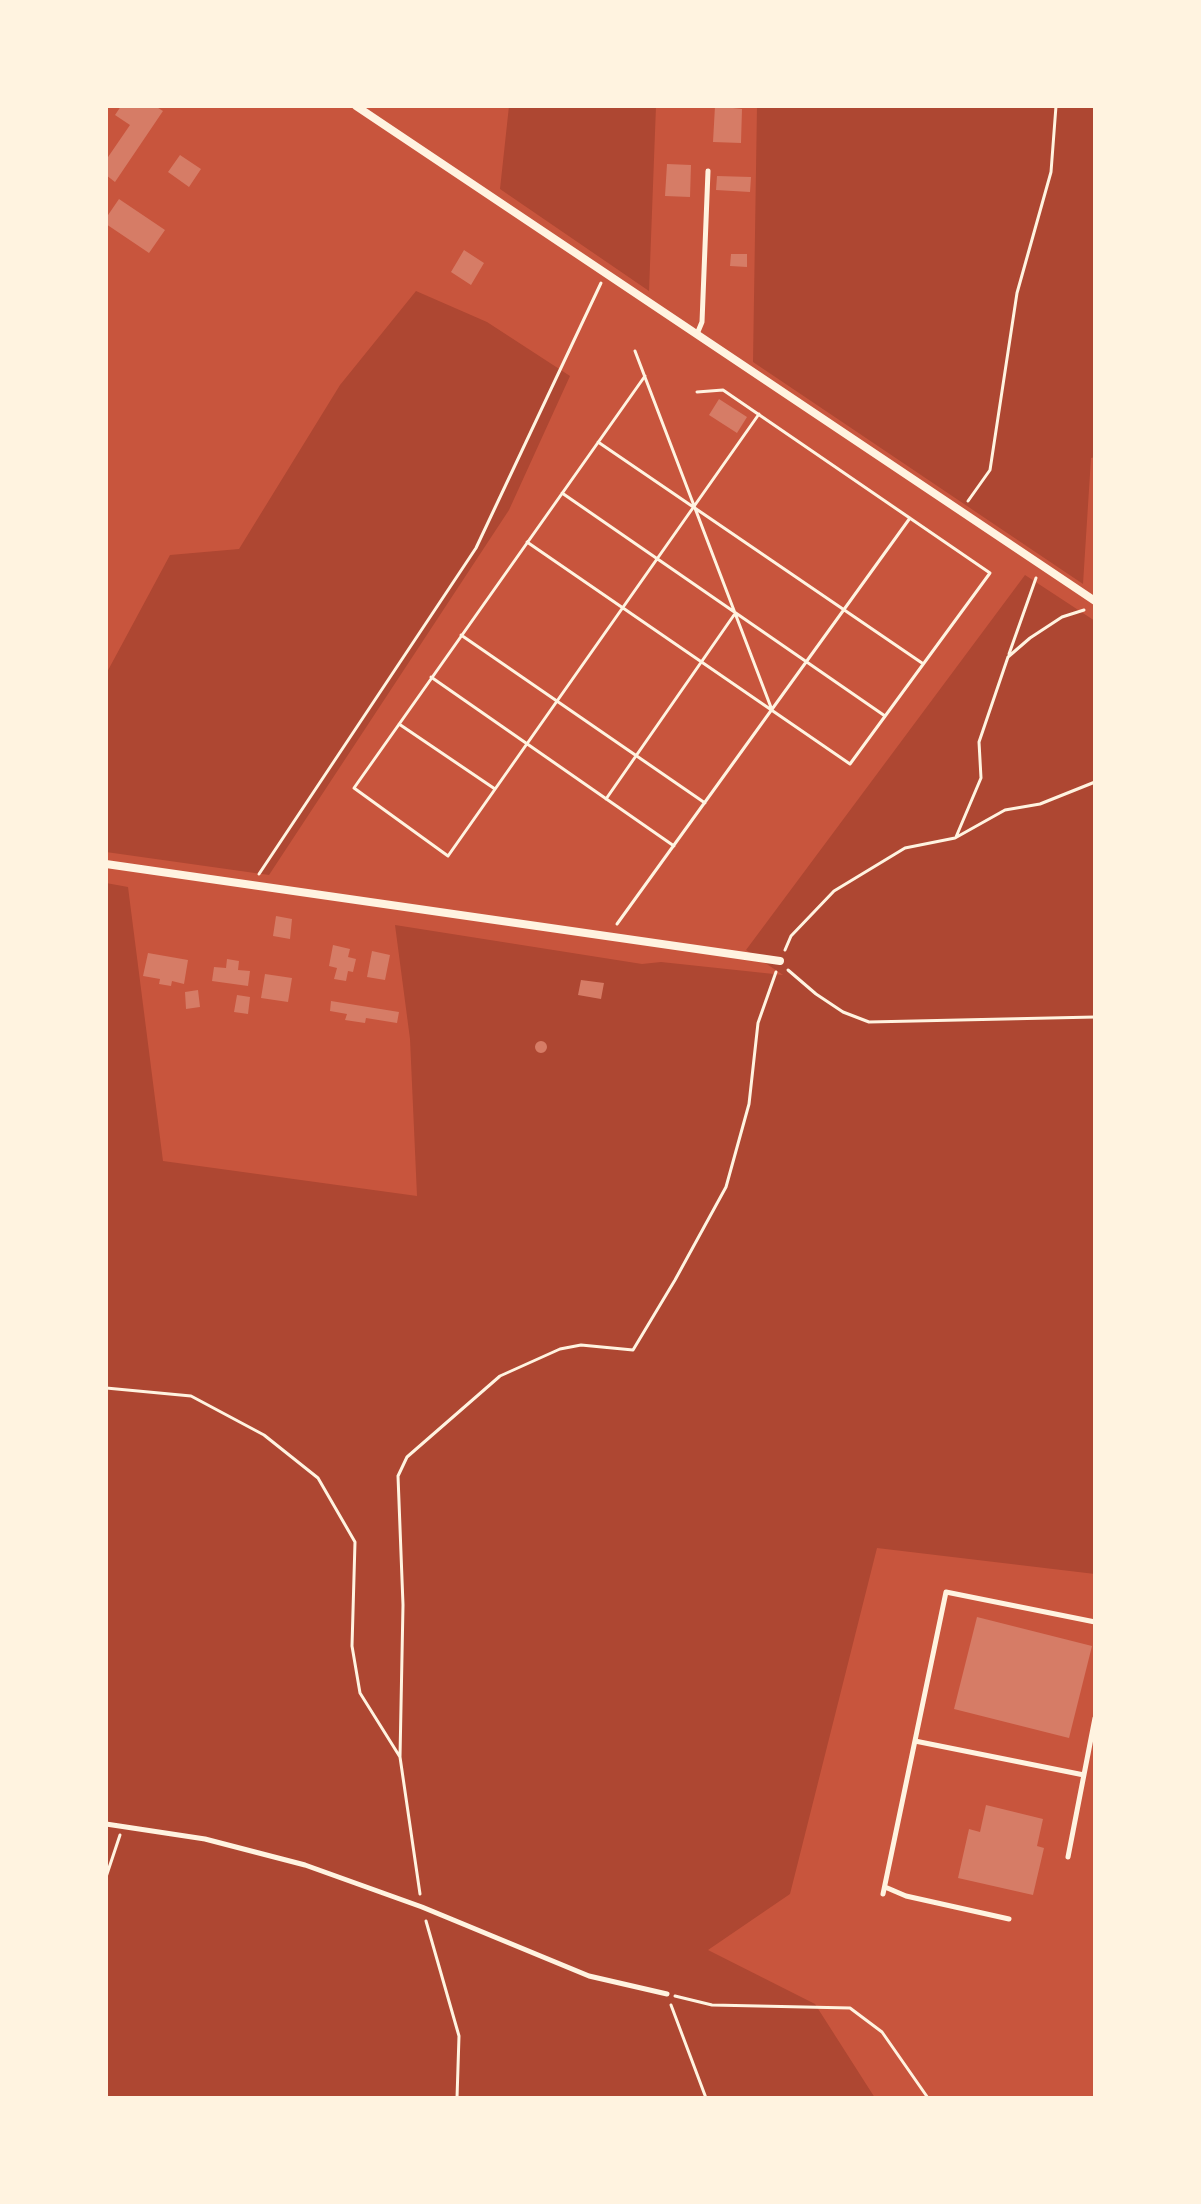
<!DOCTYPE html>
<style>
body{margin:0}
#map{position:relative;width:1201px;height:2204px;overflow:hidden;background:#c8553d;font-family:Karla,sans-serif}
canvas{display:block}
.frame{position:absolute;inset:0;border:108px solid #fff3e0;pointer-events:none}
</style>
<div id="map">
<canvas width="1201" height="2204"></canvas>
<div class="frame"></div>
</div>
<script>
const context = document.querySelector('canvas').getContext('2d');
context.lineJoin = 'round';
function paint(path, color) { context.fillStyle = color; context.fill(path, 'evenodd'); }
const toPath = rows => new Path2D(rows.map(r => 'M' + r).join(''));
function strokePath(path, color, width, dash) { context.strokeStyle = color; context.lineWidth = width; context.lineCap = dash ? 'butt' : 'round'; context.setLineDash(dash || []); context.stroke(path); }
paint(toPath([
 [509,106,656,106,649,291,500,189],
 [757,106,1095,106,1095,457,1091,458,1083,584,753,362],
 [416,291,487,322,570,376,509,510,269,875,106,852,106,674,170,555,239,549,340,385],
 [1025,575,1095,621,1095,1574,877,1548,790,1894,708,1950,815,2004,875,2098,106,2098,106,883,128,887,163,1161,417,1196,410,1039,395,925,642,964,661,962,783,975,746,950]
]), '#ae4732');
paint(toPath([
 [121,106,155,106,163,111,115,182,106,175,106,160,130,125,115,115],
 [715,106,742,109,741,143,713,142],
 [180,155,201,169,189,187,168,172],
 [667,164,691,165,690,197,665,196],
 [717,176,751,177,750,192,716,190],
 [119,199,165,230,149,253,106,224,106,218],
 [464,250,484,263,471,285,451,272],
 [731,254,747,254,747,267,730,266],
 [719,399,747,417,737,433,709,415],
 [276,916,292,919,290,939,273,936],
 [333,945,350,949,348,957,356,959,353,972,348,971,346,981,334,979,337,968,329,966],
 [372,951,390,955,385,980,367,977],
 [148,953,188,960,184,984,172,981,171,986,159,984,160,979,143,976],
 [227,959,239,961,238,970,250,971,248,986,212,981,214,967,226,968],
 [265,974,292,978,288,1002,261,998],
 [581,980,604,983,601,999,578,995],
 [198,990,200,1007,186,1009,185,992],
 [237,995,250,997,248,1014,234,1012],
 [331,1001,399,1012,397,1023,366,1018,365,1023,345,1020,347,1014,330,1011],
 '535 1047a6 6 0 1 1 12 0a6 6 0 1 1-12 0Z',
 [977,1617,1092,1646,1069,1738,954,1709],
 [986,1805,1043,1819,1037,1846,1044,1848,1033,1895,958,1878,969,1829,980,1832]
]), '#d67c66');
strokePath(toPath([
 [635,351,772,710],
 [645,376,354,788,448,856,759,414],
 [598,442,922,663],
 [562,493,885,716],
 [968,501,990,470,1017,293,1051,172,1056,106],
 [527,542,850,764,990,573,723,390,697,392],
 [461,635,705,803],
 [1009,654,1036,578],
 [431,677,674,846],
 [399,724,495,789],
 [606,799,734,615],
 [956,837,981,778,979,742,1008,657,1030,638,1062,617,1084,610],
 [259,874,476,548,601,283],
 [617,924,910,518],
 [785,950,791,936,834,891,905,848,955,838,1005,810,1040,804,1095,782],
 [788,970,816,994,843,1012,869,1022,1095,1017],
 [106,1388,191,1396,264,1435,318,1478,355,1542,352,1646,360,1693,400,1757],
 [106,1877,120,1835],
 [420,1894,400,1757,403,1605,398,1476,407,1457,500,1376,560,1349,581,1345,633,1350,675,1280,726,1187,749,1104,758,1023,776,972],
 [426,1921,459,2036,457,2098],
 [675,1996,712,2005,850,2008,882,2032,928,2098],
 [671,2005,706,2098]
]), '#fff3e0', 3);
strokePath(toPath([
 [697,334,702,322,708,171],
 [915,1741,1084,1775],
 [106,1824,205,1839,305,1865,422,1907,589,1976,667,1994],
 [1068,1857,1095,1718],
 [885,1887,906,1896,1009,1919],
 [883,1894,946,1592,1095,1622]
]), '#fff3e0', 5);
strokePath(toPath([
 [356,106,1095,601],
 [106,864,780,961]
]), '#fff3e0', 8);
</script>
